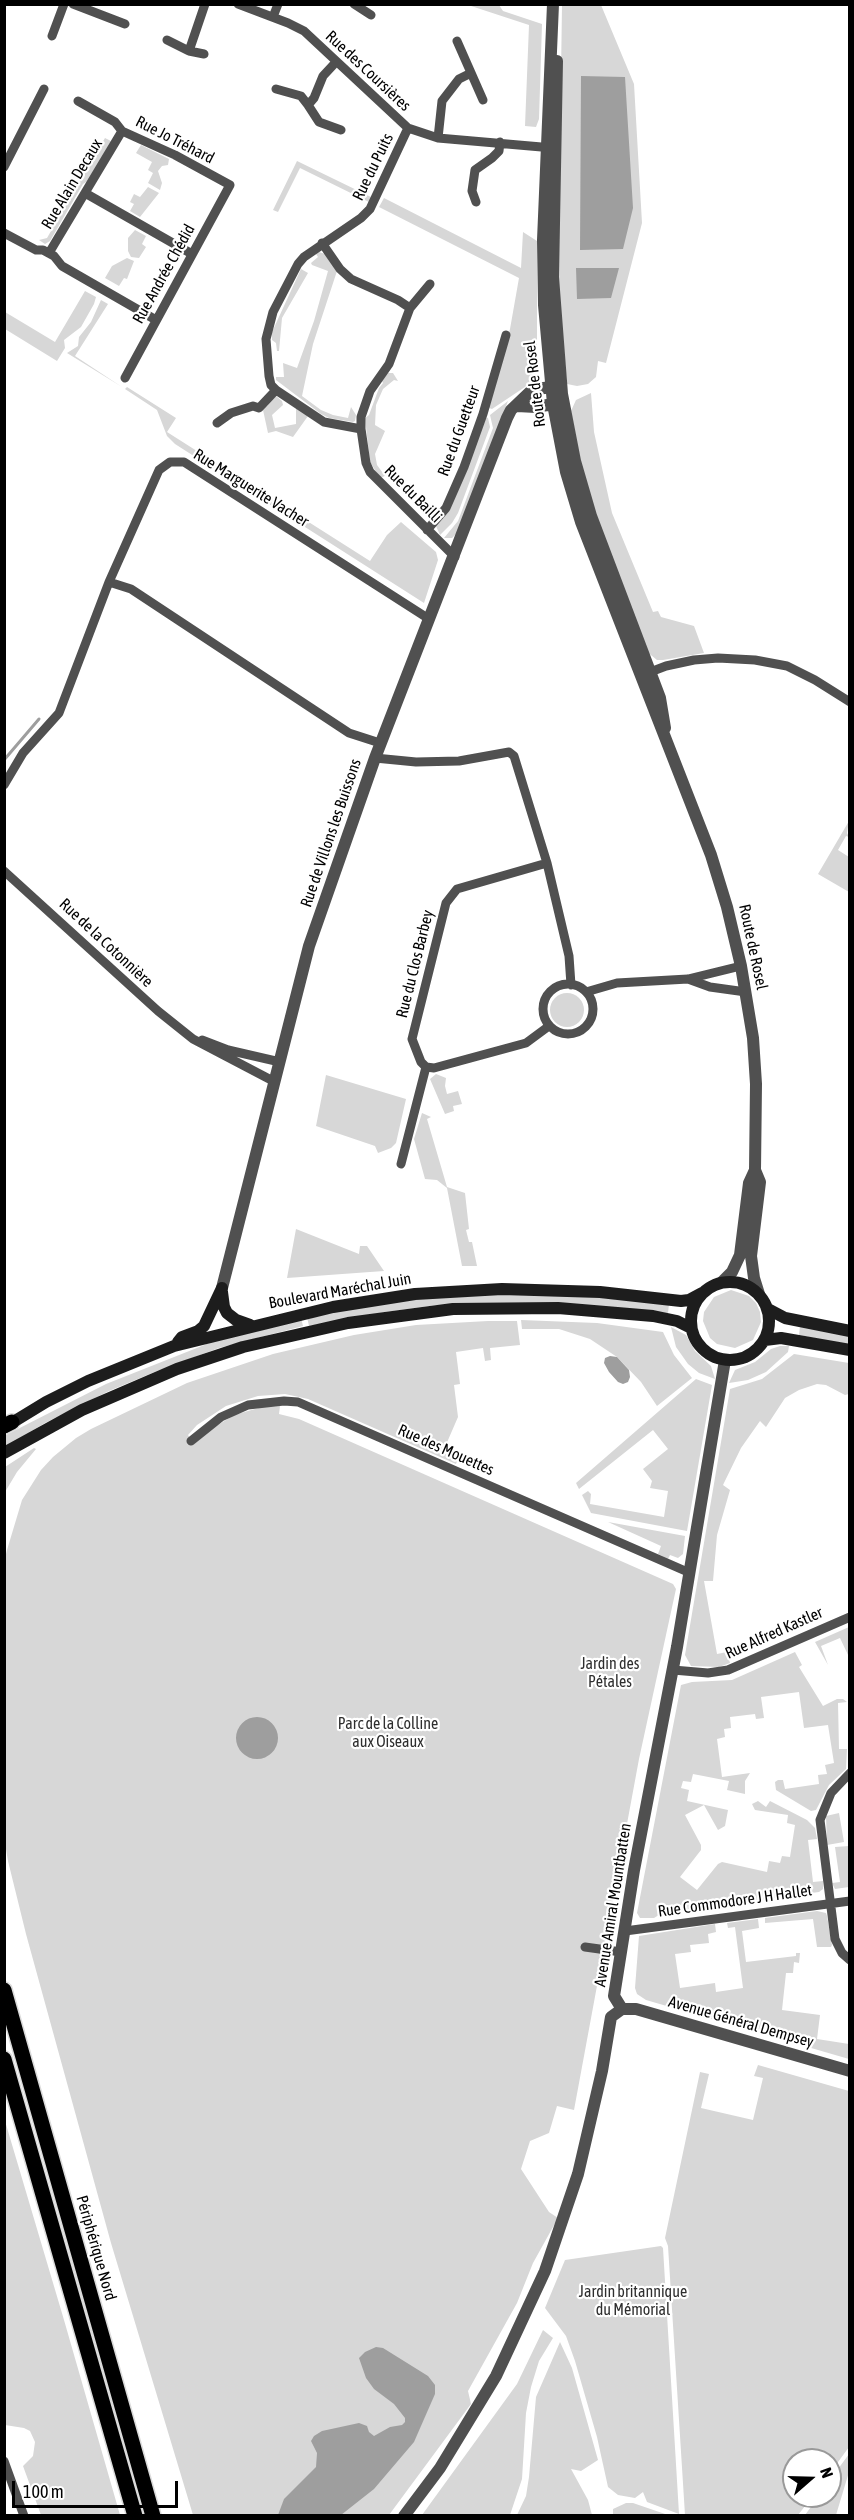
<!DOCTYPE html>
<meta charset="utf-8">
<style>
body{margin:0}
#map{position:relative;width:854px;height:2520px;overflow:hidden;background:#fff;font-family:"Asap Condensed",sans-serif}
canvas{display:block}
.frame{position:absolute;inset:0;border:6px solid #000;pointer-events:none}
.north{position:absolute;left:782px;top:2448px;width:60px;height:60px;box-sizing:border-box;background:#fff;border:2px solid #999;border-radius:50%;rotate:70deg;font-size:16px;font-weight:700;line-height:24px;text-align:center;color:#000}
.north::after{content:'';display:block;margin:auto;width:21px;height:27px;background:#000;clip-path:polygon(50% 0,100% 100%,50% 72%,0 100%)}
.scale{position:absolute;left:12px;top:2481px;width:166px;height:27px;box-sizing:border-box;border:3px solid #000;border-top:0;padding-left:8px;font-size:18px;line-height:21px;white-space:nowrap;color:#000;-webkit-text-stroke:4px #fff;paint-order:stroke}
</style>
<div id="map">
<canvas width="854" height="2520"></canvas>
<div class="frame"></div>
<div class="north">N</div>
<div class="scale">100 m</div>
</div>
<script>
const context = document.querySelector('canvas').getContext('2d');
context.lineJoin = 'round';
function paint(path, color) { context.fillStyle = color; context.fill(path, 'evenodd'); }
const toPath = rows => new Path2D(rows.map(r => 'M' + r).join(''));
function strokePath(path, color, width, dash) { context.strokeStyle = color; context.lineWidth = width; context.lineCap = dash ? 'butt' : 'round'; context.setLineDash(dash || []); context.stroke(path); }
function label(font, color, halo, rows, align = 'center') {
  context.font = font + ' "Asap Condensed",sans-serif'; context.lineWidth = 4.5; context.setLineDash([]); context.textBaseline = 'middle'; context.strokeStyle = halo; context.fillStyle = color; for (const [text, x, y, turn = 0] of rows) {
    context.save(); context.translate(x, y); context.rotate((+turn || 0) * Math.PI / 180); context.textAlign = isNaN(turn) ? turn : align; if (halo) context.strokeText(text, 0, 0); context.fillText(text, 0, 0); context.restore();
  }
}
paint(toPath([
 [468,5,499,5,503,11,542,24,539,119,536,127,525,126,529,25],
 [562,5,601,5,634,84,642,223,606,363,598,361,596,377,588,384,577,386,567,384,558,283],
 [105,138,111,141,89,180,83,184,50,241,45,244,39,240,47,238],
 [141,145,169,159,168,165,162,166,158,171,162,183,160,190,148,183,153,173,148,170,152,162,136,153],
 [297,161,371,197,369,202,300,168,278,212,273,210],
 [148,187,159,193,140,217,130,211,134,204,130,202,134,194,140,197],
 [384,198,521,268,523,232,537,241,537,366,533,378,525,387,492,409,489,408,489,405,510,329,519,278,379,207],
 [135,230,146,236,142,244,146,247,139,258,131,257,128,251,128,238],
 [319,252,325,254,337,271,313,344,302,396,321,410,333,415,348,418,351,407,356,415,355,421,353,422,329,418,321,414,276,380,276,377,284,377,283,363,297,368,314,321,328,271,312,265,311,263,318,257,316,254],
 [127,258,134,261,127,279,124,278,119,286,105,278,112,266],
 [301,269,308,273,282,318,279,351,277,351,276,343,272,340,272,332],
 [85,291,96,297,94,304,81,327,64,340,65,348,57,361,5,329,5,312,55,342],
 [101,300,108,304,75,356,122,387,67,353,78,346,79,337,91,322],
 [388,373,393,373,398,381,394,380,383,389,376,405,375,425,385,431,375,454,377,465,385,476,380,478,370,462,365,418,369,415,379,388,383,383,381,379],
 [127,387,176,418,167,432,370,561,387,535,401,522,436,552,438,560,424,603,175,444,167,436,157,410,125,389],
 [591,393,594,432,612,513,653,612,658,611,661,617,694,626,704,653,663,660,657,660,646,651,586,490,571,411,576,400],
 [276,396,282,401,283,405,272,415,275,428,296,424,296,407,308,416,293,437,276,431,268,433,263,410],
 [508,401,459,531,452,538,444,538,458,521,493,428,490,415],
 [485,417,488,418,490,427,458,513,452,523,440,535,436,526],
 [849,821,847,833,849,837,846,836,838,850,849,857,849,892,818,874],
 '550 1010a17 17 0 1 1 34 0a17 17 0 1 1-34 0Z',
 [436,1074,446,1078,445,1086,447,1094,458,1091,462,1104,453,1106,454,1111,445,1114,430,1079],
 [326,1075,406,1099,396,1143,391,1148,378,1153,375,1146,316,1126],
 [422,1113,431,1117,427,1119,447,1187,465,1193,469,1229,466,1230,469,1242,472,1242,477,1266,462,1266,447,1188,437,1180,425,1179,414,1139],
 [296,1229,359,1254,360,1246,367,1246,384,1271,287,1278],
 [731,1290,749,1296,756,1303,760,1312,761,1322,753,1340,735,1348,717,1344,710,1338,703,1321,704,1312,714,1297],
 [468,1294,569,1295,669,1304,668,1313,437,1305,385,1312,309,1326,307,1317,384,1302],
 [301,1318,303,1326,219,1348,157,1371,109,1391,45,1423,5,1447,6,1435,106,1384,217,1340],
 [521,1320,597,1323,663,1332,674,1355,692,1378,657,1406,641,1382,617,1357,590,1339,559,1329,522,1329],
 [488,1321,517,1321,520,1345,490,1348,491,1360,485,1361,483,1348,456,1352,460,1384,454,1385,458,1417,445,1447,460,1453,456,1464,308,1399,285,1394,258,1396,226,1406,197,1425,188,1435,194,1444,213,1428,234,1415,262,1407,280,1406,279,1414,299,1419,673,1584,676,1589,639,1759,574,2110,557,2106,549,2133,530,2141,521,2169,549,2212,558,2218,533,2263,517,2303,468,2391,471,2404,389,2515,193,2515,111,2243,26,1934,8,1861,5,1843,4,1562,7,1550,22,1500,41,1470,53,1457,76,1438,91,1429,187,1383,273,1354,354,1335,416,1325],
 [800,1326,849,1336,849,1345,799,1335],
 [671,1327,686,1335,695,1351,711,1366,715,1379,699,1373,688,1364,676,1347],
 [780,1346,789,1346,788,1352,766,1372,748,1380,729,1383,735,1370,755,1362,771,1349],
 [794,1354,849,1363,849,1394,845,1395,826,1385,817,1384,799,1390,785,1398,766,1427,760,1421,741,1448,723,1485,730,1490,717,1535,713,1581,704,1581,717,1654,727,1652,730,1663,719,1667,691,1666,685,1655,730,1389,762,1379],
 [696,1379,712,1385,687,1531,591,1513,582,1495,588,1491,591,1494,590,1504,664,1517,668,1491,650,1488,652,1481,643,1469,668,1449,653,1430,579,1489,576,1483],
 [34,1448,36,1449,17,1472,5,1492,5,1467],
 [608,1522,685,1536,683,1554,678,1558,670,1555,668,1559,658,1554,661,1546],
 [849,1627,849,1657,840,1638,821,1646,828,1665,815,1642],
 [795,1652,802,1665,799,1667,823,1706,837,1699,843,1699,847,1702,838,1703,839,1749,847,1749,846,1769,829,1785,816,1810,811,1811,776,1790,775,1782,778,1780,783,1780,785,1789,819,1784,818,1775,827,1774,825,1765,834,1763,828,1725,804,1728,799,1692,761,1697,764,1718,756,1719,755,1714,730,1717,731,1728,724,1729,725,1737,717,1739,722,1777,750,1773,745,1781,745,1794,727,1790,729,1781,693,1774,691,1782,683,1781,681,1788,689,1790,687,1801,728,1810,725,1826,718,1830,704,1805,685,1815,701,1845,701,1850,680,1877,697,1890,718,1864,722,1862,767,1872,769,1861,780,1863,782,1856,790,1857,795,1825,787,1823,788,1815,755,1810,752,1804,758,1801,766,1807,770,1801,807,1820,815,1828,817,1839,808,1840,813,1882,823,1881,823,1889,819,1892,662,1913,654,1918,640,1918,637,1913,681,1685,692,1682,732,1680],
 [839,1813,844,1842,827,1845,826,1816],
 [849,1846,849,1887,835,1889,832,1883,840,1882,835,1847],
 [817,1911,826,1913,827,1916,832,1945,831,1947,817,1947,813,1919,765,1923,765,1918],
 [758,1919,759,1928,742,1931,746,1962,796,1956,796,1953,800,1953,799,1963,794,1962,793,1973,786,1973,782,2010,820,2015,817,2039,849,2044,849,2059,646,2000,637,1994,635,1988,639,1936,715,1924,716,1932,708,1934,709,1943,690,1945,691,1952,675,1954,680,1988,715,1983,716,1992,743,1988,735,1927,728,1928,727,1923],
 [758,2065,849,2091,849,2447,830,2473,830,2460,794,2460,794,2496,813,2496,798,2515,685,2515,668,2246,665,2238,700,2072,709,2074,701,2108,753,2120,763,2078,754,2076],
 [5,2121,64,2320,120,2515,41,2515,23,2466,33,2456,35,2442,30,2431,24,2428,5,2425],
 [661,2246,663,2248,679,2514,647,2502,643,2492,635,2498,618,2495,608,2487,597,2437,575,2361,566,2336,545,2308,565,2260],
 [543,2330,553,2338,539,2361,531,2387,526,2413,522,2479,510,2515,422,2515,517,2384],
 [560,2342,572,2368,598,2460,581,2471,571,2469,588,2500,592,2515,517,2515,526,2496,529,2477,536,2397],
 [849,2454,849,2472,836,2515,805,2515,819,2496,830,2496,830,2480],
 [626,2503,633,2503,668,2515,613,2515,613,2509]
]), '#d7d7d7');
paint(toPath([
 [581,76,625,77,633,208,623,249,580,250],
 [576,268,619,268,611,298,577,299],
 [610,1356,617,1357,629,1370,630,1377,628,1382,623,1384,618,1382,609,1372,604,1363,605,1358],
 '236 1738a21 21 0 1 1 42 0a21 21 0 1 1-42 0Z',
 [376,2347,383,2348,428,2376,435,2385,435,2394,414,2442,374,2489,341,2515,278,2515,284,2499,316,2467,317,2453,311,2441,314,2436,322,2431,359,2423,367,2426,369,2432,374,2436,390,2427,402,2425,405,2422,405,2418,394,2404,374,2389,366,2378,359,2358,365,2352]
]), '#9e9e9e');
strokePath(toPath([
 [4,760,39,719]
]), '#9e9e9e', 3);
const trunk = toPath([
 [4,1426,12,1422],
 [4,1990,153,2516],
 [4,2059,135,2516]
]);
strokePath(trunk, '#dbdbdb', 18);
strokePath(toPath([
 [73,4,125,24],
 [238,4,288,23,304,31,408,128,438,138,553,148],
 [354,4,371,15],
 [273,17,278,4],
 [52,36,64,4],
 [167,40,189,51,205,4],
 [457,41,483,100],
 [189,51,204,54],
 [276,89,301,96,308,105,314,98,323,76,336,62],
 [78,101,115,122,122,131,175,155,230,185,125,378],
 [308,105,319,122,341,130],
 [438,138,442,101,459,79,471,73],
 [4,167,44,89],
 [85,193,192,254],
 [476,202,472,191,475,170,492,158,499,151,500,142],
 [4,233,36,250,43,250,54,256,62,266,156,320],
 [322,243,340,269,351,279,398,300,410,308],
 [49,253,122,131],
 [430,284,410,308,389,364,370,391,361,417,361,429,366,463,370,472,455,557],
 [276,390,324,422,361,429],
 [217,423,231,413,253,406,259,408,276,390,271,385,269,376,266,339,273,312,298,264,304,257,361,218,370,209,408,128],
 [427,530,446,508,464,467,483,414,506,335],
 [109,582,131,589,349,733,380,743],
 [645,674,666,666,694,660,718,658,755,660,787,666,815,680,850,702],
 [375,758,416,762,459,761,509,752,514,756,547,863,569,956,571,985],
 [4,785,23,753,59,713,109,582,159,470,170,462,184,462,429,619],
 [4,871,158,1011,193,1039,275,1082],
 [688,979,710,987,746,992],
 '543 1009a25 25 0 1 1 50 0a25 25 0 1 1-50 0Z',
 [586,992,617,983,688,979,741,966],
 [202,1040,228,1050,280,1062],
 [426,1067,421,1062,412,1039,446,903,457,889,547,863],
 [426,1067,434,1068,526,1043,549,1026],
 [401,1164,426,1067],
 [191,1441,221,1417,248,1405,284,1401,298,1402,690,1573],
 [673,1670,708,1673,728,1670,850,1617],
 [850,1773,831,1793,820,1820,835,1939,842,1953,850,1960],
 [625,1931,850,1901],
 [585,1947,621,1952],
 [4,2461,24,2516]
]), '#505050', 9);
strokePath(toPath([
 [553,4,543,240,544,305,553,404,566,472,581,522,711,855,727,907,741,966,753,1038,756,1084,755,1170,760,1182,751,1256,754,1278,759,1294],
 [557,61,553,277,562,394,575,461,591,516,660,698,665,728],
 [517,406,536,407,553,404],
 [722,1282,732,1272,740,1255,749,1183,755,1170],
 [222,1288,309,946,375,758,507,418,511,410,532,390,550,387],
 [622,2009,636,2009,850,2071],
 [404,2516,440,2468,496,2376,545,2271,578,2174,602,2071,611,2017,622,2009,614,1996,634,1870,677,1647,725,1360]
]), '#505050', 12);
strokePath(toPath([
 '691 1321a39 39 0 1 1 78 0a39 39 0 1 1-78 0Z',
 [222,1292,224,1307,227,1313,236,1320,250,1325],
 [768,1309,785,1318,850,1331],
 [765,1340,781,1338,850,1350],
 [178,1342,182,1337,198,1331,204,1326,222,1288],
 [5,1427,46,1402,88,1381,174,1346,333,1307,415,1294,502,1289,600,1292,681,1301,689,1300,702,1293],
 [4,1453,82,1410,177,1369,243,1347,348,1323,453,1309,558,1308,653,1316,677,1321,691,1328]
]), '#1d1d1d', 12);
strokePath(trunk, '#000', 15);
label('16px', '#000', '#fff', [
 ["Rue des Coursières",368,71,43],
 ["Rue Jo Tréhard",175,140,27],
 ["Rue du Puits",373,167,-64],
 ["Rue Alain Decaux",72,184,-59],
 ["Rue Andrée Chédid",164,274,-61],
 ["Route de Rosel",535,384,-97],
 ["Rue du Guetteur",459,431,-70],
 ["Rue Marguerite Vacher",251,488,32],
 ["Rue du Bailli",413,494,45],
 ["Rue de Villons les Buissons",331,833,-71],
 ["Rue de la Cotonnière",106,943,43],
 ["Route de Rosel",753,947,78],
 ["Rue du Clos Barbey",415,964,-76],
 ["Boulevard Maréchal Juin",340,1291,-10],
 ["Rue des Mouettes",446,1450,24],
 ["Rue Alfred Kastler",774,1633,-24],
 ["Rue Commodore J H Hallet",735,1901,-8],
 ["Avenue Amiral Mountbatten",613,1905,-81],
 ["Avenue Général Dempsey",741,2022,16],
 ["Périphérique Nord",96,2248,74]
]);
label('16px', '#2e2e2e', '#fff', [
 ["Jardin des",610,1664],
 ["Pétales",610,1682],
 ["Parc de la Colline",388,1724],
 ["aux Oiseaux",388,1742],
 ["Jardin britannique",633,2292],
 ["du Mémorial",633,2310]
]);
</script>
